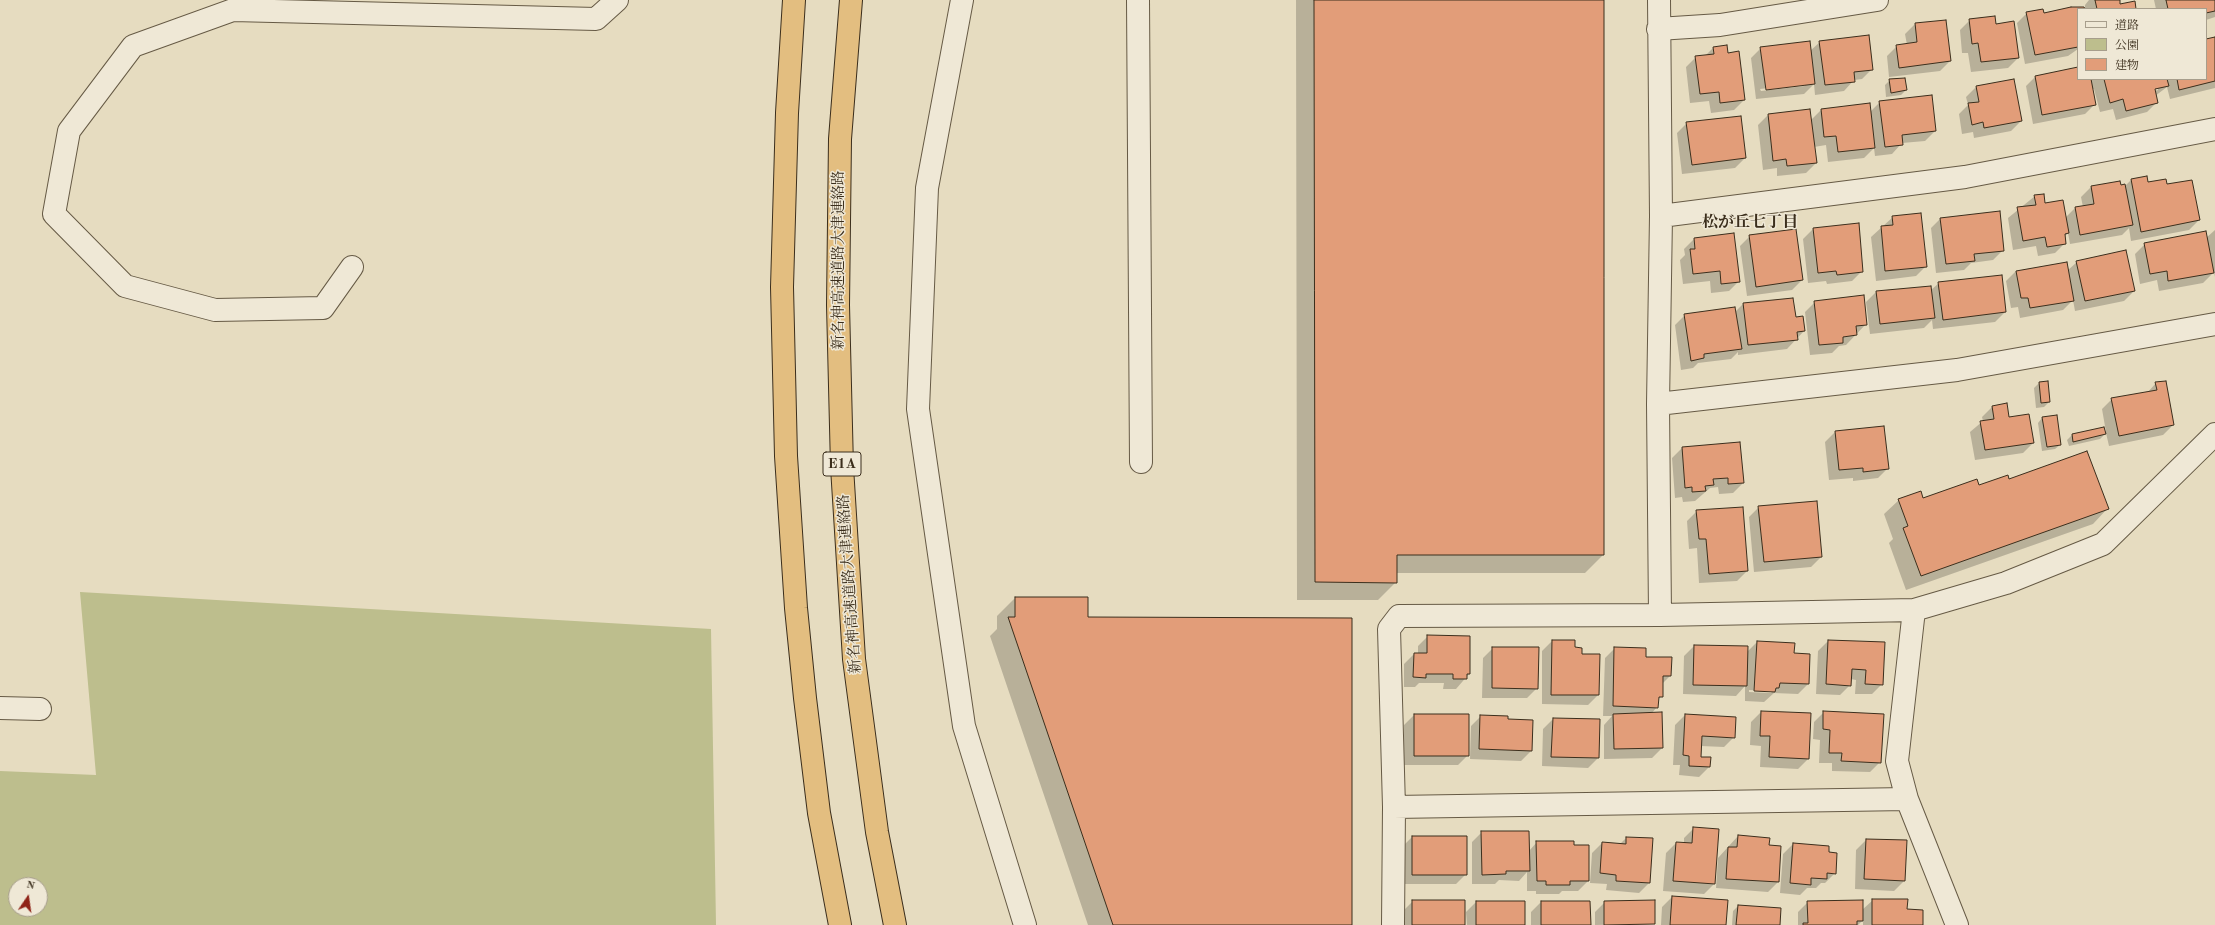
<!DOCTYPE html>
<meta charset="utf-8">
<style>
body{margin:0}
#map{position:relative;width:2215px;height:925px;overflow:hidden;background:#e6dcc0;font-family:"Old Standard TT","Noto Serif JP",serif}
canvas{display:block}
.legend{position:absolute;left:2077px;top:8px;width:130px;height:72px;box-sizing:border-box;background:#efe8d6;border:1px solid #a79e8c;margin:0;padding:5px 7px;list-style:none;font-size:12px;color:#3b2e1c}
.legend li{display:flex;align-items:center;gap:8px;height:20px}
.legend b{width:20px;border:1px solid #a79e8c}
.north{position:absolute;left:8px;top:877px;width:40px;height:40px;box-sizing:border-box;background:#efe8d6;border:1px solid #a79e8c;border-radius:50%;rotate:13deg;font-size:11px;font-weight:700;line-height:16px;text-align:center;color:#3b2e1c}
.north::after{content:'';display:block;margin:auto;width:14px;height:18px;background:#8f2418;clip-path:polygon(50% 0,100% 100%,50% 72%,0 100%)}
</style>
<div id="map">
<canvas width="2215" height="925"></canvas>
<ul class="legend">
<li><b style="height:5px;background:#efe8d6"></b>道路</li>
<li><b style="height:11px;background:#bdbe8d"></b>公園</li>
<li><b style="height:11px;background:#e29d79"></b>建物</li>
</ul>
<div class="north">N</div>
</div>
<script>
const context = document.querySelector('canvas').getContext('2d');
context.lineJoin = 'round';
function paint(path, color) { context.fillStyle = color; context.fill(path, 'evenodd'); }
const toPath = rows => new Path2D(rows.map(r => 'M' + r).join(''));
function strokePath(path, color, width, dash) { context.strokeStyle = color; context.lineWidth = width; context.lineCap = dash ? 'butt' : 'round'; context.setLineDash(dash || []); context.stroke(path); }
function label(font, color, halo, rows, align = 'center') {
  context.font = font + ' "Old Standard TT","Noto Serif JP",serif'; context.lineWidth = 3; context.setLineDash([]); context.textBaseline = 'middle'; context.strokeStyle = halo; context.fillStyle = color; for (const [text, x, y, turn = 0] of rows) {
    context.save(); context.translate(x, y); context.rotate((+turn || 0) * Math.PI / 180); context.textAlign = isNaN(turn) ? turn : align; if (halo) context.strokeText(text, 0, 0); context.fillText(text, 0, 0); context.restore();
  }
}
paint(toPath([
 [80,592,711,629,716,925,0,925,0,771,96,775],
 [16,885,40,885,40,909,16,909]
]), '#bdbe8d');
paint(toPath([
 [1296,0,1603,0,1603,555,1585,573,1396,573,1396,582,1378,600,1297,600],
 [2089,0,2119,0,2119,5,2135,9,2078,9,2078,49,2068,56,2025,64,2017,23,2027,13,2043,14,2085,8,2085,5],
 [2154,0,2215,0,2215,17,2206,20,2206,9,2156,9],
 [1970,20,1995,25,2018,58,2008,68,1971,72,1968,53,1962,53,1960,30],
 [1915,24,1950,61,1940,71,1889,77,1887,56,1897,46,1907,45,1905,34],
 [2215,38,2215,88,2170,99,2167,87,2155,96,2157,102,2147,112,2116,120,2113,109,2100,112,2094,89,2092,89,2095,104,2085,114,2033,124,2026,86,2036,76,2078,68,2078,79,2206,79,2206,40],
 [2158,88,2158,90,2150,92,2150,90],
 [1820,42,1872,69,1862,79,1854,80,1844,91,1815,95,1814,84,1804,94,1756,99,1751,58,1761,48,1810,51],
 [1805,84,1805,86,1761,91,1760,89],
 [1713,48,1727,54,1744,100,1734,110,1711,113,1709,101,1690,103,1686,67,1696,57,1705,56],
 [1890,80,1906,90,1901,95,1886,97,1885,85],
 [2013,80,2021,121,2011,131,1974,138,1973,132,1962,134,1959,114,1968,105,1966,97,1976,87],
 [1880,102,1935,131,1925,141,1902,143,1892,154,1875,156,1874,148,1864,158,1828,162,1826,145,1814,147,1816,163,1806,173,1777,176,1777,168,1763,170,1758,125,1768,115,1811,120,1821,110,1870,112],
 [1687,123,1745,158,1735,168,1682,174,1677,133],
 [2146,177,2148,184,2167,186,2199,220,2189,230,2131,241,2129,228,2122,235,2070,244,2068,233,2064,237,2065,243,2055,253,2038,256,2036,246,2013,250,2008,218,2035,196,2065,218,2075,208,2083,207,2081,197,2091,187,2121,186,2126,185,2131,180],
 [1893,217,1926,266,1916,276,1876,281,1871,237],
 [1941,218,2003,250,1993,260,1971,263,1964,270,1936,273,1931,228],
 [1813,229,1862,271,1852,281,1827,284,1826,281,1808,283,1803,239],
 [2215,230,2215,277,2214,272,2203,283,2159,291,2157,280,2140,284,2135,254,2145,244,2206,238],
 [1733,235,1739,281,1729,291,1711,293,1710,281,1683,284,1680,260,1685,255,1684,249,1694,239],
 [1750,236,1802,280,1792,290,1747,296,1740,246],
 [2077,262,2134,291,2124,301,2075,311,2073,300,2063,310,2020,318,2018,307,2011,308,2006,281,2016,271,2066,263,2067,271],
 [1939,283,2005,312,1995,322,1933,329,1932,320,1924,328,1870,334,1866,302,1876,292,1931,290],
 [1815,302,1866,324,1846,345,1839,346,1832,353,1810,355,1805,312],
 [1743,304,1795,318,1804,331,1787,349,1738,355,1738,352,1731,359,1698,363,1693,368,1681,370,1675,325,1685,315,1735,312],
 [2039,383,2049,402,2044,407,2036,408,2034,388],
 [2156,383,2173,425,2163,435,2109,446,2106,433,2100,439,2069,446,2067,440,2072,435,2106,432,2102,409,2112,399,2147,393],
 [1992,407,2008,418,2033,443,2023,453,1975,460,1970,432,1983,421,1982,417],
 [2042,418,2060,445,2055,449,2042,451,2038,423],
 [1835,432,1888,468,1878,478,1853,481,1853,478,1829,480,1825,442],
 [1739,443,1743,483,1733,493,1719,494,1718,487,1710,488,1695,501,1683,502,1682,497,1675,498,1672,458,1682,448],
 [2009,481,2107,509,2093,524,1906,590,1889,543,1893,539,1884,514,1899,500,1922,499],
 [1759,507,1821,557,1811,567,1754,572,1749,517],
 [1697,511,1747,571,1737,581,1699,583,1697,548,1689,549,1687,521],
 [1015,598,1087,618,1351,925,1088,925,990,636,997,629,997,616],
 [1428,636,1469,674,1456,689,1443,689,1444,683,1419,683,1415,687,1404,687,1404,664,1414,654,1418,654,1418,646],
 [1552,641,1574,648,1581,655,1598,695,1588,705,1542,704,1542,651],
 [1828,641,1884,643,1882,684,1872,694,1855,694,1856,680,1851,679,1850,685,1840,695,1816,694,1818,651],
 [1757,642,1794,644,1793,654,1808,684,1798,694,1774,693,1764,702,1745,701,1745,686,1736,696,1683,694,1684,656,1694,646,1747,647,1747,652],
 [1749,690,1773,691,1771,693,1749,692],
 [1493,648,1537,688,1527,698,1482,698,1483,658],
 [1615,648,1645,658,1670,676,1662,684,1662,696,1657,700,1657,707,1651,714,1662,748,1652,758,1604,759,1604,725,1612,716,1603,716,1605,658],
 [1761,712,1808,759,1798,769,1760,767,1761,746,1750,745,1751,722],
 [1824,712,1880,762,1870,772,1832,771,1832,763,1819,763,1820,740,1813,739,1814,722],
 [1414,715,1468,755,1458,765,1404,765,1404,725],
 [1685,715,1735,717,1734,737,1724,747,1701,746,1700,758,1709,767,1699,777,1679,775,1680,765,1673,765,1675,725],
 [1481,716,1507,720,1531,751,1521,761,1470,759,1471,726],
 [1553,719,1598,758,1588,768,1542,766,1543,729],
 [1694,828,1714,884,1704,894,1663,891,1666,853,1676,843,1684,843,1684,838],
 [1482,832,1529,851,1537,842,1573,846,1588,881,1578,891,1562,891,1559,894,1536,894,1536,891,1527,891,1527,872,1519,881,1499,880,1495,884,1472,884,1472,842],
 [1738,836,1768,846,1778,882,1768,892,1716,888,1718,858],
 [1412,837,1466,874,1456,884,1403,884,1402,847],
 [1626,838,1649,883,1639,893,1606,890,1607,884,1590,883,1592,853,1602,843,1619,845],
 [1866,840,1904,881,1894,891,1855,889,1856,850],
 [1793,844,1828,846,1827,853,1835,873,1825,883,1821,883,1816,888,1807,888,1800,895,1780,893,1783,854],
 [1672,897,1725,925,1661,925,1662,907],
 [1873,900,1906,910,1922,925,1863,925,1863,920,1858,925,1798,925,1798,912,1808,902,1862,910],
 [1413,901,1464,925,1403,925,1403,911],
 [1476,902,1524,925,1467,925,1466,912],
 [1541,902,1590,925,1531,925,1531,912],
 [1605,902,1654,924,1595,925,1595,912],
 [1738,906,1779,925,1732,925,1733,911]
]), '#0003');
const building = toPath([
 [1314,0,1604,0,1604,555,1397,555,1397,583,1315,582,1314,0],
 [2095,0,2120,0,2120,4,2135,1,2136,9,2097,9,2095,0],
 [2166,0,2215,0,2215,11,2206,13,2206,9,2168,9,2166,0],
 [2071,7,2084,7,2085,9,2078,9,2078,47,2035,55,2026,12,2043,9,2044,13,2071,7],
 [1995,16,1996,24,2014,21,2019,58,1981,62,1978,43,1972,44,1969,19,1995,16],
 [1946,20,1951,61,1899,68,1896,45,1917,42,1915,23,1946,20],
 [1869,35,1873,70,1854,72,1855,82,1825,85,1819,41,1869,35],
 [2215,37,2215,81,2179,90,2177,79,2206,79,2206,39,2215,37],
 [1810,41,1815,84,1766,90,1760,47,1810,41],
 [1727,45,1728,53,1739,51,1745,100,1720,103,1719,92,1700,94,1695,56,1714,54,1713,47,1727,45],
 [2078,67,2078,79,2091,79,2096,105,2042,115,2035,76,2078,67],
 [1905,78,1907,90,1891,93,1889,79,1905,78],
 [2014,79,2022,121,1984,128,1983,122,1972,125,1968,103,1979,102,1976,86,2014,79],
 [2104,79,2167,79,2169,86,2155,89,2158,103,2126,111,2123,99,2110,103,2104,79],
 [1932,95,1936,131,1902,135,1903,145,1885,147,1879,101,1932,95],
 [1870,103,1875,148,1838,152,1836,136,1824,137,1821,109,1870,103],
 [1810,109,1817,163,1787,166,1786,159,1773,161,1768,114,1810,109],
 [1741,116,1746,158,1692,165,1686,122,1741,116],
 [2147,176,2148,182,2166,179,2167,184,2192,180,2200,220,2141,232,2131,179,2147,176],
 [2120,181,2121,185,2125,184,2133,225,2080,235,2075,207,2094,204,2091,186,2120,181],
 [2044,194,2045,203,2063,200,2069,233,2065,234,2066,244,2047,247,2045,237,2023,241,2017,207,2036,205,2034,195,2044,194],
 [2000,211,2004,251,1974,254,1975,261,1946,264,1940,218,2000,211],
 [1921,213,1927,267,1885,271,1881,226,1893,225,1892,216,1921,213],
 [1859,223,1863,272,1837,275,1836,271,1818,273,1813,228,1859,223],
 [1796,229,1803,280,1756,287,1749,235,1796,229],
 [2206,231,2214,273,2168,281,2167,271,2150,274,2144,243,2206,231],
 [1734,233,1740,282,1721,284,1720,271,1693,274,1690,249,1695,249,1694,238,1734,233],
 [2126,250,2135,291,2085,301,2076,261,2126,250],
 [2067,262,2074,301,2030,308,2028,298,2021,298,2016,271,2067,262],
 [2002,275,2006,312,1943,320,1938,282,2002,275],
 [1931,286,1935,318,1880,324,1876,291,1931,286],
 [1864,295,1867,325,1856,326,1857,335,1843,337,1843,343,1819,345,1814,301,1864,295],
 [1793,298,1796,317,1803,316,1805,331,1797,332,1798,340,1748,345,1743,303,1793,298],
 [1735,307,1742,349,1704,354,1704,358,1691,361,1684,314,1735,307],
 [2048,381,2050,402,2041,403,2039,382,2048,381],
 [2166,381,2174,425,2119,436,2111,398,2157,390,2155,382,2166,381],
 [2007,403,2009,417,2029,414,2034,443,1985,450,1980,421,1994,419,1992,406,2007,403],
 [2057,415,2061,445,2047,447,2042,417,2057,415],
 [1884,426,1889,469,1863,472,1863,468,1839,470,1835,431,1884,426],
 [2104,427,2106,434,2073,442,2072,434,2104,427],
 [1740,442,1744,483,1728,484,1728,478,1713,479,1714,485,1705,486,1706,491,1692,492,1692,487,1685,488,1682,447,1740,442],
 [2087,451,2109,509,1921,576,1903,528,1908,526,1898,499,1921,491,1923,498,1977,479,1979,485,2008,475,2009,479,2087,451],
 [1817,501,1822,557,1764,562,1758,506,1817,501],
 [1743,507,1748,571,1709,574,1706,539,1699,539,1696,510,1743,507],
 [1015,597,1088,597,1088,617,1352,618,1352,925,1113,925,1008,617,1015,617,1015,597],
 [1427,635,1470,636,1470,674,1467,674,1467,679,1453,679,1453,674,1426,674,1426,678,1413,677,1414,653,1427,653,1427,635],
 [1552,640,1575,640,1575,647,1582,648,1582,654,1600,654,1599,695,1551,695,1552,640],
 [1828,640,1885,642,1883,685,1865,684,1866,670,1852,669,1851,686,1826,684,1828,640],
 [1757,641,1795,643,1794,653,1810,654,1809,684,1780,683,1779,688,1776,688,1775,692,1754,691,1757,641],
 [1694,645,1748,646,1747,686,1693,685,1694,645],
 [1492,647,1539,647,1538,689,1492,688,1492,647],
 [1614,647,1646,648,1646,657,1672,657,1671,676,1663,676,1663,697,1659,697,1658,708,1613,706,1614,647],
 [1761,711,1811,713,1809,759,1769,757,1770,736,1760,736,1761,711],
 [1823,711,1884,714,1881,763,1841,761,1842,753,1829,753,1830,730,1823,729,1823,711],
 [1662,712,1663,748,1614,749,1613,714,1662,712],
 [1414,714,1469,714,1469,756,1414,756,1414,714],
 [1685,714,1736,717,1735,738,1702,736,1701,757,1711,757,1710,767,1689,766,1689,756,1683,755,1685,714],
 [1480,715,1508,716,1508,719,1533,720,1532,751,1479,749,1480,715],
 [1553,718,1600,719,1599,758,1551,757,1553,718],
 [1693,827,1719,829,1715,884,1673,881,1676,842,1692,843,1693,827],
 [1481,831,1529,831,1530,871,1506,871,1506,874,1482,875,1481,831],
 [1738,835,1770,838,1769,845,1781,846,1779,882,1726,879,1728,847,1737,847,1738,835],
 [1412,836,1467,836,1467,875,1412,875,1412,836],
 [1626,837,1653,838,1650,883,1616,881,1616,875,1600,873,1602,842,1626,844,1626,837],
 [1866,839,1907,840,1905,881,1864,879,1866,839],
 [1536,841,1574,841,1574,845,1589,845,1589,881,1570,881,1570,885,1546,885,1546,881,1537,881,1536,841],
 [1793,843,1829,846,1829,852,1837,853,1836,874,1827,873,1827,879,1811,878,1811,885,1790,883,1793,843],
 [1672,896,1728,900,1726,925,1670,925,1672,896],
 [1872,899,1908,899,1907,909,1923,910,1923,925,1872,925,1872,899],
 [1412,900,1465,900,1465,925,1412,925,1412,900],
 [1655,900,1655,924,1604,925,1604,901,1655,900],
 [1863,900,1863,921,1857,921,1857,925,1803,925,1803,923,1808,923,1807,901,1863,900],
 [1476,901,1525,901,1525,925,1476,925,1476,901],
 [1541,901,1590,901,1591,925,1541,925,1541,901],
 [1738,905,1781,908,1780,925,1736,925,1738,905]
]);
paint(building, '#e29d79');
strokePath(building, '#3b2e1c', 1);
const minor = toPath([
 [962,0,927,188,918,409,964,726,1025,925],
 [1138,0,1141,462],
 [1659,0,1661,216,1658,404,1660,615],
 [1658,29,1720,25,1877,0],
 [1661,216,1965,177,2215,129],
 [352,267,323,308,215,310,125,286,54,214,69,131,133,46,233,10,596,19,617,0],
 [1658,404,1957,370,2215,324],
 [1914,610,1897,761,1907,799,1957,925],
 [0,708,40,709],
 [1394,807,1907,799],
 [1393,925,1394,807,1389,629,1399,616,1660,615,1914,610,2006,583,2103,544,2215,434]
]);
const highway = toPath([
 [794,0,787,113,782,287,786,456,796,608,805,698,819,813,840,925],
 [851,0,840,139,838,305,842,467,854,659,877,832,895,925]
]);
strokePath(minor, '#665a45', 24);
strokePath(highway, '#3b2e1c', 24);
strokePath(minor, '#efe8d6', 22);
strokePath(highway, '#e3be80', 22);
for (const [x, y, w] of [
 [842,464,38]
]) { const box = new Path2D(); box.roundRect(x - w / 2, y - 12, w, 24, 3); context.fillStyle = '#efe8d6'; context.fill(box); strokePath(box, '#3b2e1c', 1); }
label('bold 14px', '#3b2e1c', null, [
 ["E1A",842,464]
]);
label('15px', '#3b2e1c', '#efe8d6', [
 ["新名神高速道路大津連絡路",839,260,-90],
 ["新名神高速道路大津連絡路",850,584,-94]
]);
label('bold 16px', '#3b2e1c', '#efe8d6', [
 ["松が丘七丁目",1750,223]
]);
</script>
